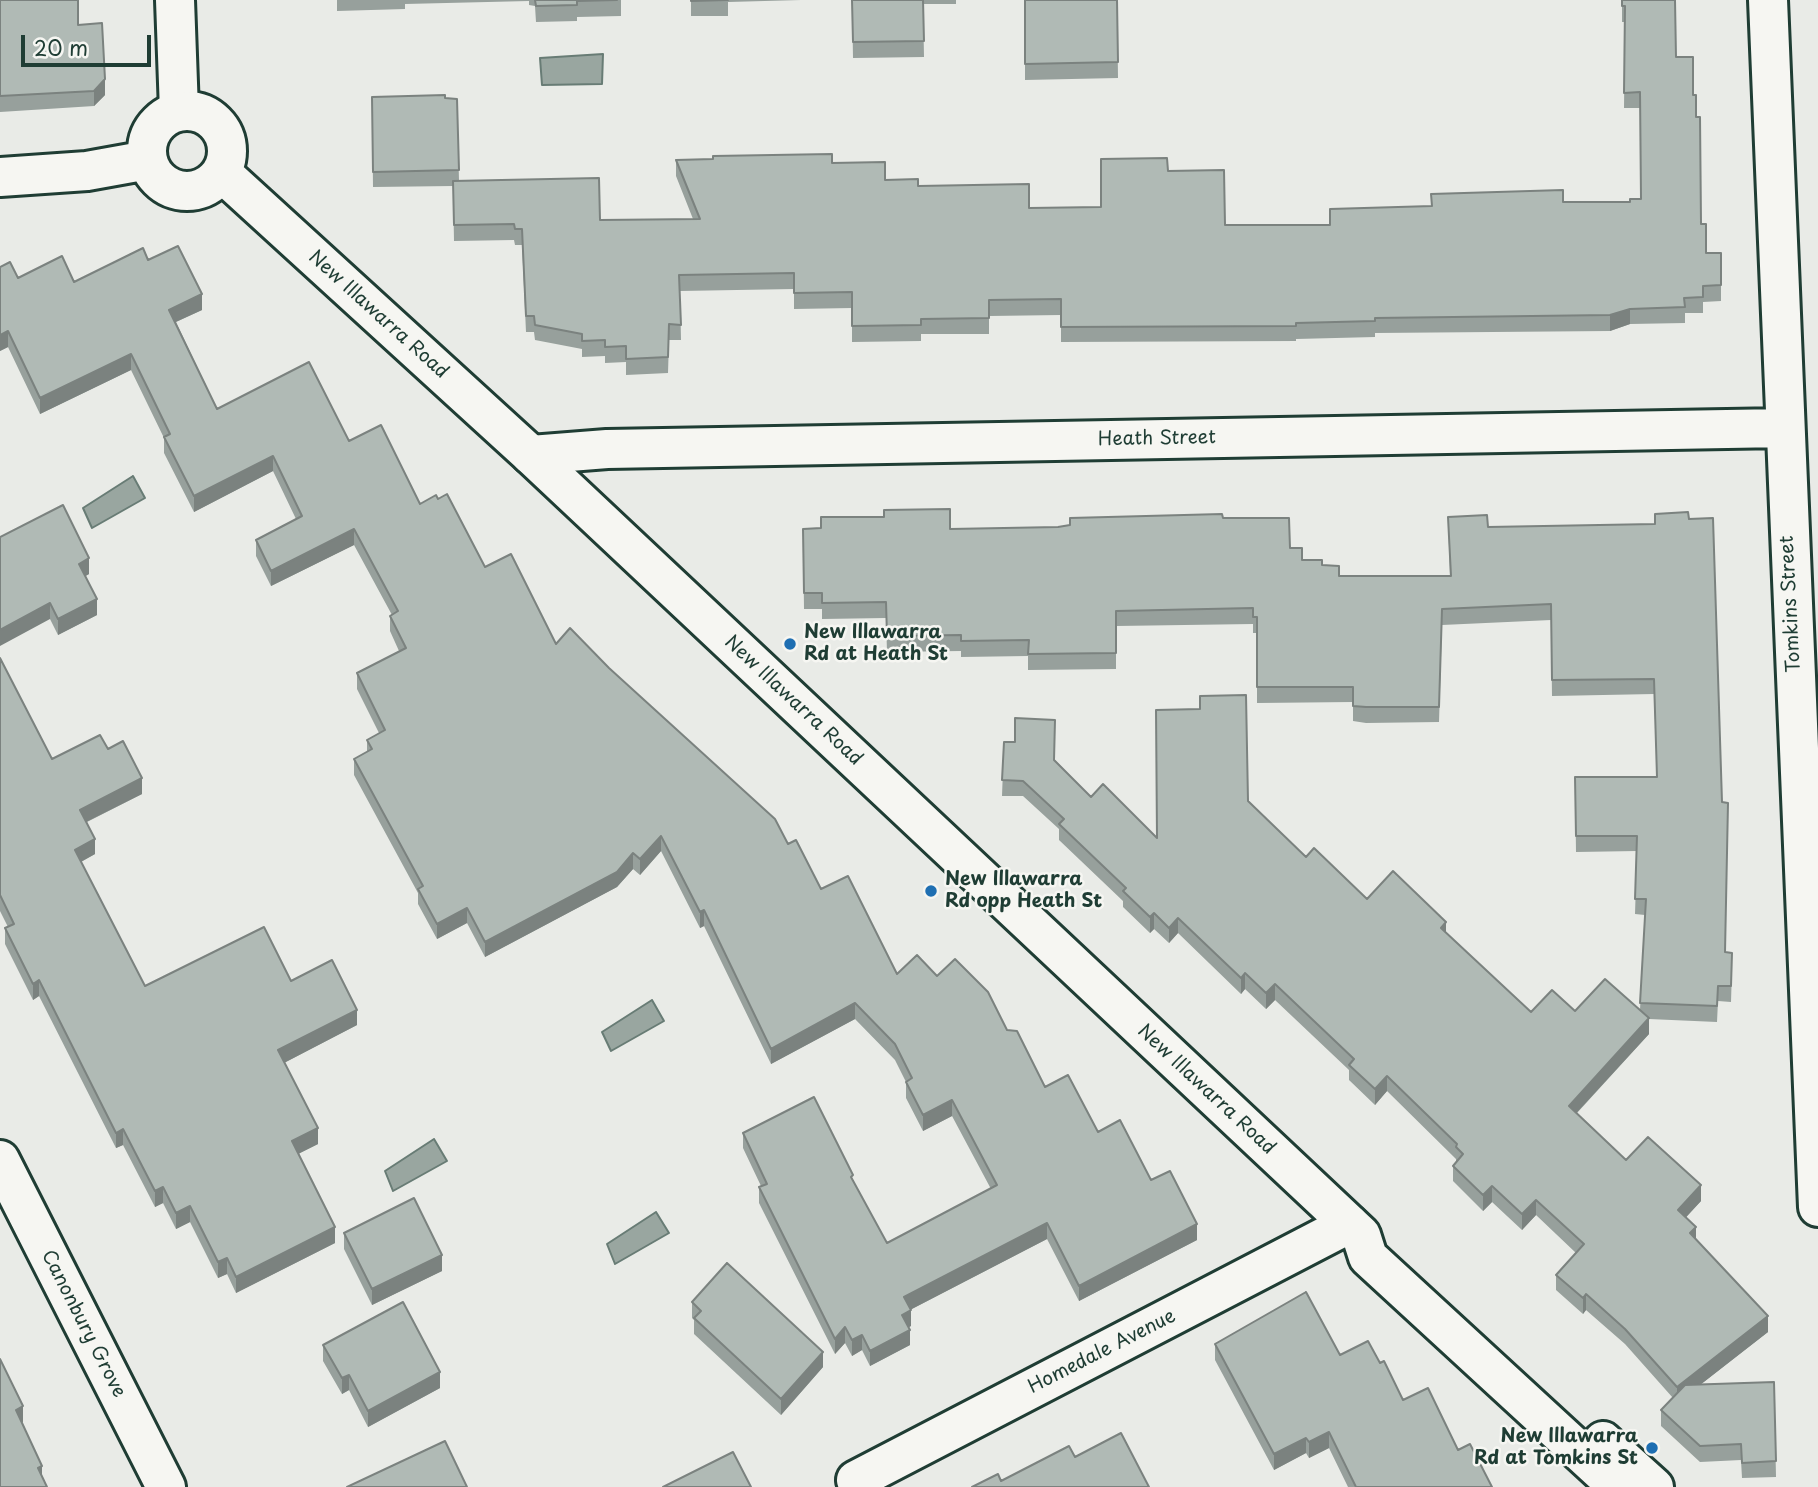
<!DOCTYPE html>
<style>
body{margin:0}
#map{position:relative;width:1818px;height:1487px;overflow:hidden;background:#e9ebe7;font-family:"Playpen Sans",sans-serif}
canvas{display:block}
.scale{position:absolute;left:21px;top:35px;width:130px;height:32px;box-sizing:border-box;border:4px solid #1f3d34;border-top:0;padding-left:9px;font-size:21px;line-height:24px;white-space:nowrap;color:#1f3d34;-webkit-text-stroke:5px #f6f6f2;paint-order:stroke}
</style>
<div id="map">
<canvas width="1818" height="1487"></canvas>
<div class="scale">20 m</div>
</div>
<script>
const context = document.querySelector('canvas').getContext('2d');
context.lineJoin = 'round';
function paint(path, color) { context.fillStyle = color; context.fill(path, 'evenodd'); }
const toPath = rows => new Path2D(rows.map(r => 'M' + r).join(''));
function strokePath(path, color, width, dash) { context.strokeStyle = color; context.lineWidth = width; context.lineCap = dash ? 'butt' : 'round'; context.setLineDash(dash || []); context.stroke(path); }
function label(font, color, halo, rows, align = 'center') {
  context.font = font + ' "Playpen Sans",sans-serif'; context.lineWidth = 5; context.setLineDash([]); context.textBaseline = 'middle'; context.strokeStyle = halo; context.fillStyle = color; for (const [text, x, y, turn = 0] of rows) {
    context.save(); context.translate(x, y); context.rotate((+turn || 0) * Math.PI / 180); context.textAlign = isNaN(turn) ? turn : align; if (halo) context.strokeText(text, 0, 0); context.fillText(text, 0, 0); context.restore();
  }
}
const water = toPath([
 [603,54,602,84,542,85,540,58,603,54],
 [133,476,145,498,92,528,83,508,133,476],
 [652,1000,664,1021,611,1051,602,1032,652,1000],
 [434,1139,447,1161,393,1191,385,1171,434,1139],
 [656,1212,669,1233,615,1264,607,1244,656,1212]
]);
paint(water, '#99a6a0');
strokePath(water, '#687c75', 2);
const minor = toPath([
 [1768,0,1818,1207],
 [531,455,607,449,1783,428],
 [0,1160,166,1487],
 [856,1480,1349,1224]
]);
const tertiary = toPath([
 [175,0,179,111]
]);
const secondary = toPath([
 '147 151a40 40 0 1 1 80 0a40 40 0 1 1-80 0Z',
 [221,172,531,455,1361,1235,1368,1257,1618,1487],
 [0,177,87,171,148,160],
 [1603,1441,1654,1487]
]);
strokePath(minor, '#1f3d34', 44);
strokePath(tertiary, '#1f3d34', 44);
strokePath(secondary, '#1f3d34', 44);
strokePath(minor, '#f6f6f2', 38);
strokePath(tertiary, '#f6f6f2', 38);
strokePath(secondary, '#f6f6f2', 38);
paint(toPath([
 [0,0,78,25,105,95,94,106,0,112],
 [337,0,621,0,621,16,577,17,577,21,536,22,535,6,529,5,529,1,405,4,405,9,337,11],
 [691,0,801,0,728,2,728,16,691,16],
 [852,0,956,0,956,4,923,4,924,57,853,58],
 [1021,0,1117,0,1118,78,1025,80,1025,0],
 [1622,0,1676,57,1693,95,1696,117,1701,224,1706,253,1721,253,1721,301,1703,302,1703,313,1685,313,1685,323,1630,324,1610,331,1375,333,1375,337,1296,339,1296,341,1061,342,1061,315,989,316,989,334,921,334,921,341,852,342,852,308,794,309,794,289,680,291,681,340,669,340,668,373,626,375,626,362,605,363,605,356,582,357,582,349,535,340,534,332,526,332,522,245,515,245,514,240,454,241,453,186,373,187,372,97,457,99,459,181,600,220,693,219,676,176,676,160,832,163,885,180,1029,208,1101,207,1168,171,1225,225,1330,225,1563,202,1630,202,1640,199,1640,108,1624,108,1625,22,1622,22],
 [148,260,202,310,176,322,217,409,349,441,420,504,438,499,485,567,556,644,609,668,788,844,821,889,897,974,937,976,1007,1030,1045,1087,1098,1132,1151,1180,1197,1240,1079,1301,1047,1239,910,1310,911,1326,908,1327,910,1345,870,1366,862,1350,852,1356,845,1343,835,1354,759,1203,759,1187,761,1186,743,1148,743,1133,853,1182,887,1243,991,1189,952,1116,923,1131,906,1098,906,1082,895,1060,855,1019,771,1064,704,926,700,928,661,851,640,875,633,869,617,887,485,957,467,923,437,939,418,904,418,893,354,775,354,759,367,752,367,740,379,733,357,689,357,673,399,651,390,631,390,616,392,615,354,545,271,586,256,556,256,540,296,519,273,471,194,512,164,453,164,438,131,370,40,414,8,347,0,351,0,267,18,278,74,282],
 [1655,514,1726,952,1732,969,1731,1002,1718,1001,1717,1022,1649,1019,1649,1034,1577,1113,1626,1160,1701,1201,1686,1217,1696,1239,1768,1332,1701,1384,1774,1382,1776,1477,1742,1478,1741,1460,1700,1462,1661,1426,1661,1410,1673,1398,1625,1344,1586,1310,1583,1314,1556,1290,1556,1275,1576,1253,1536,1215,1522,1230,1492,1202,1483,1211,1453,1181,1453,1166,1456,1162,1456,1159,1387,1091,1375,1105,1349,1080,1349,1070,1275,1000,1266,1009,1245,989,1241,994,1178,933,1169,943,1154,929,1150,933,1123,907,1123,901,1059,840,1059,829,1023,796,1002,796,1004,742,1055,760,1091,797,1157,838,1248,801,1306,857,1367,899,1446,933,1531,1012,1640,1010,1645,915,1635,914,1637,851,1576,852,1575,777,1657,777,1654,694,1552,696,1551,620,1442,625,1439,722,1366,723,1353,721,1353,702,1257,703,1257,633,1253,633,1253,624,1116,626,1116,669,1028,670,1028,656,961,657,961,651,887,652,886,618,822,619,822,609,804,609,803,529,950,529,1058,527,1223,518,1290,548,1302,560,1322,565,1339,576,1450,576,1448,517,1488,527,1655,524],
 [0,537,89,574,85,576,97,615,58,635,50,619],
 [0,658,52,759,108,749,142,794,87,822,95,854,81,862,145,986,291,981,357,1025,284,1063,318,1144,298,1154,335,1243,236,1293,227,1274,218,1278,190,1222,176,1229,163,1203,155,1207,123,1145,116,1148,39,996,33,1000,5,944,5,928,8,927,0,911],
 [344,1233,442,1271,372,1305,344,1249],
 [692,1302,823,1367,781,1415,694,1334,694,1320,692,1318],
 [1215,1344,1340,1355,1380,1363,1403,1400,1458,1450,1492,1487,1348,1487,1329,1448,1309,1458,1306,1453,1274,1470,1215,1360],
 [323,1345,440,1388,368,1427,349,1390,342,1394,323,1361]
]), '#97a09c');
paint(toPath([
 [105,79,105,95,94,106,94,91],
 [202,294,202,310,169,325,169,310],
 [1630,309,1630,324,1610,331,1610,315],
 [8,331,8,347,0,351,0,335],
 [131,354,131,370,40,414,40,398],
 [273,456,273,471,194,512,194,496],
 [354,529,354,545,271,586,271,571],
 [89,558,89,574,79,580,79,564],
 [97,599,97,615,58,635,58,619],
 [50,603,50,619,0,646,0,630],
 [142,778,142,794,80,825,80,810],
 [661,836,661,851,640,875,640,859],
 [95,839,95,854,75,865,75,850],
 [633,853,633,869,617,887,485,957,485,942],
 [467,908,467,923,437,939,437,924],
 [704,910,704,926,700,928,700,912],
 [1154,913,1154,929,1150,933,1150,917],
 [1178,918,1178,933,1169,943,1169,928],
 [1446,922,1446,938,1441,928],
 [1245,973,1245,989,1241,994,1241,978],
 [39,980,39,996,33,1000,33,984],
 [1275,984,1275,1000,1266,1009,1266,993],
 [855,1003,855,1019,771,1064,771,1049],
 [357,1010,357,1025,278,1066,278,1050],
 [1649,1018,1649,1034,1569,1121,1569,1106],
 [1387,1076,1387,1091,1375,1105,1375,1089],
 [952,1100,952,1116,923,1131,923,1115],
 [318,1128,318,1144,292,1157,292,1141],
 [123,1129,123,1145,116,1148,116,1133],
 [1701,1185,1701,1201,1678,1226,1678,1210],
 [1492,1186,1492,1202,1483,1211,1483,1195],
 [163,1187,163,1203,155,1207,155,1191],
 [1536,1200,1536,1215,1522,1230,1522,1214],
 [190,1206,190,1222,176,1229,176,1213],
 [1047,1223,1047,1239,904,1313,904,1297],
 [1197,1224,1197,1240,1079,1301,1079,1286],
 [335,1227,335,1243,236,1293,236,1277],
 [1696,1227,1696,1242,1690,1233],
 [442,1255,442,1271,372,1305,372,1289],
 [227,1258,227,1274,218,1278,218,1262],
 [1586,1294,1586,1310,1583,1314,1583,1298],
 [911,1310,911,1326,902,1331,902,1315],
 [1768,1316,1768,1332,1677,1403,1677,1387],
 [845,1327,845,1343,835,1354,835,1339],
 [910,1330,910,1345,870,1366,870,1351],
 [862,1335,862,1350,852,1356,852,1340],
 [823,1352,823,1367,781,1415,781,1399],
 [440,1372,440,1388,368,1427,368,1411],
 [349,1375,349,1390,342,1394,342,1378],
 [23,1406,23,1422,16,1426,16,1410],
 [1329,1432,1329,1448,1309,1458,1309,1442],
 [1306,1438,1306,1453,1274,1470,1274,1454],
 [42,1466,42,1481,38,1468]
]), '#7b827f');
const building = toPath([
 [0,0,78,0,78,25,102,23,105,79,94,91,0,96,0,0],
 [535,0,617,0,577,1,577,5,536,6,535,0],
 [691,0,728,0,691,1,691,0],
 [852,0,923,0,924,41,853,42,852,0],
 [1025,0,1117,0,1118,62,1025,64,1025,0],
 [1622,0,1675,0,1676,57,1693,57,1693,95,1696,95,1696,117,1700,117,1701,224,1706,224,1706,253,1721,253,1721,285,1703,286,1703,297,1684,298,1685,307,1630,309,1610,315,1375,318,1375,321,1296,323,1296,326,1061,327,1061,299,989,300,989,318,921,319,921,325,852,326,852,292,794,293,794,273,679,275,681,325,669,324,668,357,626,359,626,346,605,347,605,340,582,341,582,334,535,325,534,316,526,316,522,229,515,229,514,224,454,225,453,181,599,178,600,220,700,219,676,160,713,159,713,156,832,154,832,163,885,162,885,180,918,179,918,186,1029,184,1029,208,1101,207,1101,159,1167,158,1168,171,1224,170,1225,225,1330,225,1330,209,1432,206,1431,194,1563,190,1563,202,1630,202,1630,199,1641,199,1640,92,1624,93,1625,6,1622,6,1622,0],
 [445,95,445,98,457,99,459,170,373,172,372,97,445,95],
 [178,246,202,294,169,310,217,409,309,362,349,441,381,425,420,504,436,495,438,499,447,494,485,567,511,554,556,644,570,628,609,668,775,819,788,844,796,840,821,889,848,876,897,974,917,955,937,976,955,959,988,992,1007,1030,1017,1031,1045,1087,1068,1075,1098,1132,1120,1120,1151,1180,1170,1171,1197,1224,1079,1286,1047,1223,904,1297,911,1310,902,1315,910,1330,870,1351,862,1335,852,1340,845,1327,835,1339,759,1187,767,1184,743,1133,814,1097,853,1175,851,1177,887,1243,997,1185,952,1100,923,1115,906,1082,912,1078,895,1044,855,1003,771,1049,704,910,700,912,661,836,640,859,633,853,617,872,485,942,467,908,437,924,418,889,423,886,354,759,372,749,367,740,385,730,357,673,406,648,390,616,398,611,354,529,271,571,256,540,302,516,273,456,194,496,164,437,170,434,131,354,40,398,8,331,0,335,0,267,10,262,18,278,62,256,74,282,143,248,148,260,178,246],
 [63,505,89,558,79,564,97,599,58,619,50,603,0,630,0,537,63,505],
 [950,509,950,529,1058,527,1070,525,1070,518,1222,514,1223,518,1289,518,1290,548,1302,548,1302,560,1322,560,1322,565,1339,566,1339,576,1451,576,1448,517,1487,515,1488,527,1655,524,1655,514,1688,512,1689,519,1713,518,1722,802,1728,803,1725,952,1732,953,1731,986,1718,986,1717,1006,1640,1003,1646,899,1635,899,1637,836,1576,836,1575,777,1657,777,1654,679,1552,680,1551,604,1442,609,1439,707,1366,707,1353,706,1353,687,1257,687,1257,617,1253,617,1253,608,1116,611,1116,653,1028,654,1029,640,961,641,961,635,887,636,886,602,822,603,822,593,804,593,803,529,821,528,821,517,884,517,884,510,950,509],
 [0,658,52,759,100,735,108,749,123,741,142,778,80,810,95,839,75,850,145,986,264,927,291,981,332,960,357,1010,278,1050,318,1128,292,1141,335,1227,236,1277,227,1258,218,1262,190,1206,176,1213,163,1187,155,1191,123,1129,116,1133,39,980,33,984,5,928,14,924,0,895,0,658],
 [1246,695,1248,801,1306,857,1314,848,1367,899,1393,871,1446,922,1441,928,1531,1012,1552,990,1575,1011,1605,979,1649,1018,1569,1106,1626,1160,1648,1137,1701,1185,1678,1210,1696,1227,1690,1233,1768,1316,1677,1387,1625,1329,1586,1294,1583,1298,1556,1275,1584,1244,1536,1200,1522,1214,1492,1186,1483,1195,1453,1166,1463,1154,1456,1147,1457,1144,1387,1076,1375,1089,1349,1065,1354,1059,1275,984,1266,993,1245,973,1241,978,1178,918,1169,928,1154,913,1150,917,1123,891,1126,888,1059,824,1064,819,1023,781,1002,780,1004,742,1015,742,1015,718,1055,720,1054,760,1091,797,1103,784,1157,838,1156,710,1200,709,1200,696,1246,695],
 [414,1198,442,1255,372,1289,344,1233,414,1198],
 [727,1263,823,1352,781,1399,694,1318,701,1311,692,1302,727,1263],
 [1306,1292,1340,1355,1368,1341,1380,1363,1384,1361,1403,1400,1428,1388,1458,1450,1470,1444,1492,1487,1356,1487,1329,1432,1309,1442,1306,1438,1274,1454,1215,1344,1306,1292],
 [403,1302,440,1372,368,1411,349,1375,342,1378,323,1345,403,1302],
 [0,1359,23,1406,16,1410,42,1466,38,1468,47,1487,0,1487,0,1359],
 [1774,1382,1776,1461,1742,1463,1741,1444,1700,1446,1661,1410,1685,1385,1774,1382],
 [1121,1433,1149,1487,972,1487,998,1474,1001,1481,1069,1446,1075,1457,1121,1433],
 [445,1441,467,1487,347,1487,445,1441],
 [733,1452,751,1487,663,1487,733,1452]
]);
paint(building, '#b0bab5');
strokePath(building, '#7b827f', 2);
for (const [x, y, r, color] of [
 [790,644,7,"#1f6fb2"],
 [931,891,7,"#1f6fb2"],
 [1652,1448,7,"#1f6fb2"]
]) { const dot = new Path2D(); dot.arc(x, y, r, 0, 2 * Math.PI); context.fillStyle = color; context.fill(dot); strokePath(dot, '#f6f6f2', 2.5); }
label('19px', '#1f3d34', '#f6f6f2', [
 ["New Illawarra Road",378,315,42],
 ["Heath Street",1157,439,-1],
 ["Tomkins Street",1791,604,-93],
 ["New Illawarra Road",793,701,43],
 ["New Illawarra Road",1206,1090,43],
 ["Canonbury Grove",83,1324,63],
 ["Homedale Avenue",1102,1352,-27]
]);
label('bold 19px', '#1f3d34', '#f6f6f2', [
 ["New Illawarra",804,633],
 ["Rd at Heath St",804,655],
 ["New Illawarra",945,880],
 ["Rd opp Heath St",945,902],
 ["New Illawarra",1638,1437,"right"],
 ["Rd at Tomkins St",1638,1459,"right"]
], 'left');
</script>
